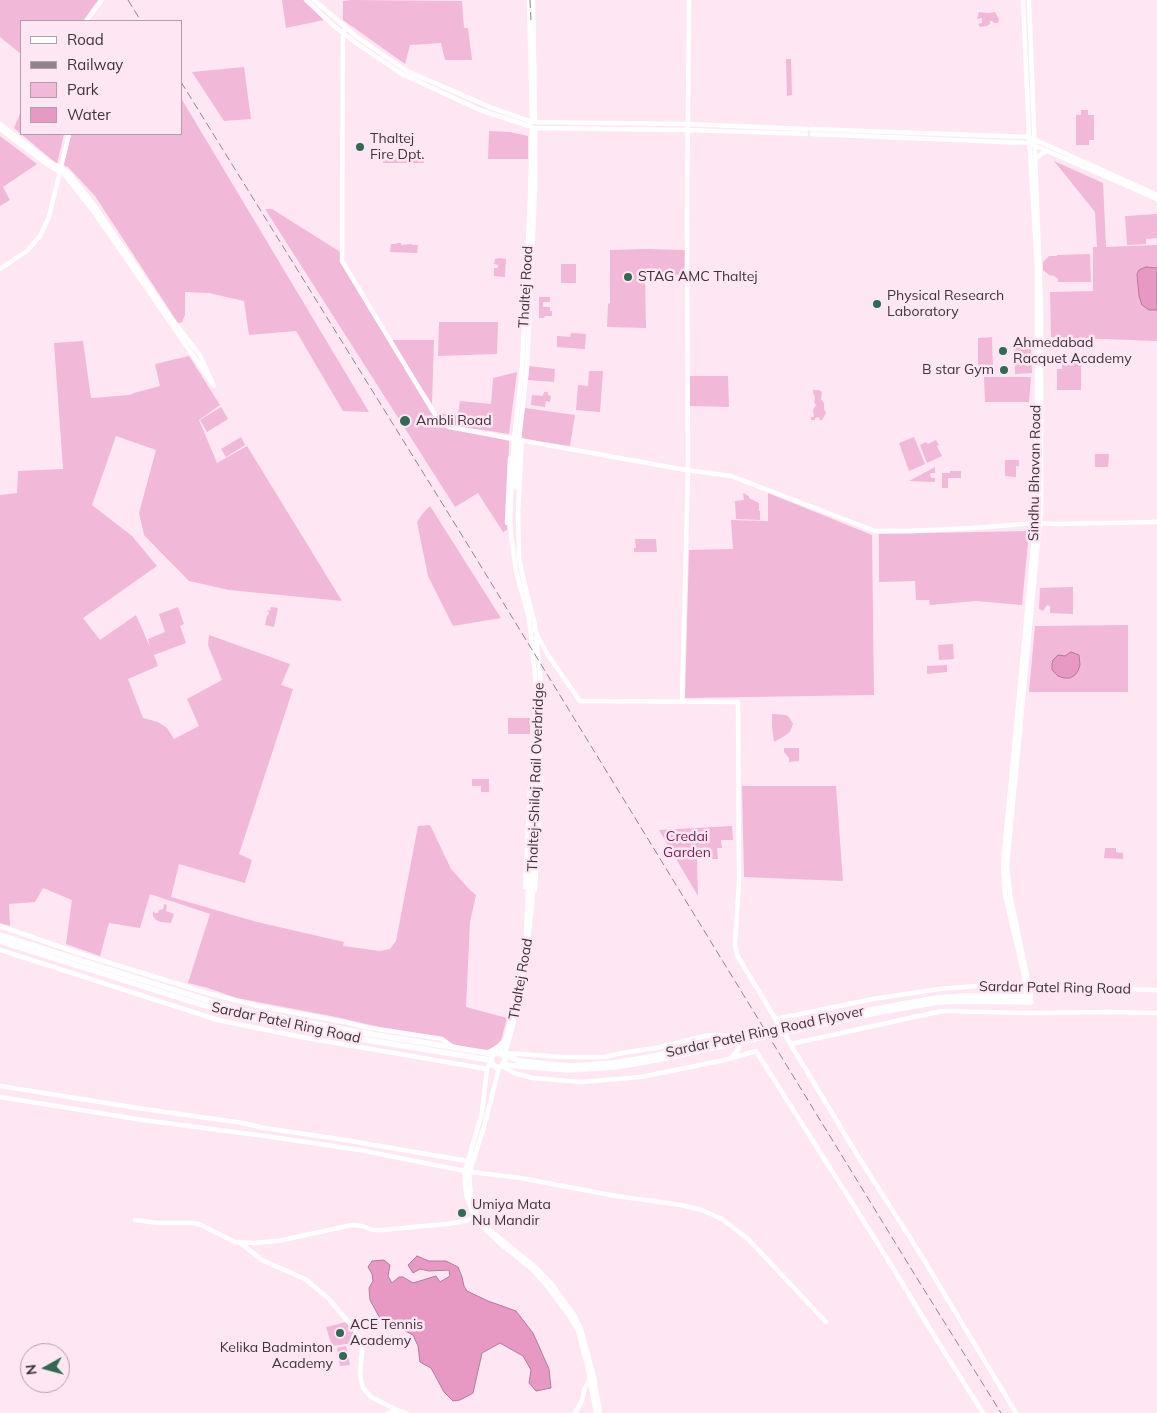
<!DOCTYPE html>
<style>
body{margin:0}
#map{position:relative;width:1157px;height:1413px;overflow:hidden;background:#fee7f3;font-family:Mulish,sans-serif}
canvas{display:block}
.legend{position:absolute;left:20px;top:20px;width:162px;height:115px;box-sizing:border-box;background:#fee7f3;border:1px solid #b19fa9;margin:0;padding:6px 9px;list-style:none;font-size:15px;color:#3e3339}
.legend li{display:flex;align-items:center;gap:10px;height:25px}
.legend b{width:25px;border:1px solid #b19fa9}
.north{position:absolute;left:20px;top:1343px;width:50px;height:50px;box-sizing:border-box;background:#fee7f3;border:1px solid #b19fa9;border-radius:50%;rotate:263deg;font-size:14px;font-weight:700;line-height:20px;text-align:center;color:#3e3339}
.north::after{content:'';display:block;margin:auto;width:18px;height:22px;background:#306a53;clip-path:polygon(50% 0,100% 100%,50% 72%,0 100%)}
</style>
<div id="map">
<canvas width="1157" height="1413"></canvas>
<ul class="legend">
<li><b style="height:6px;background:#fff"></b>Road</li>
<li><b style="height:6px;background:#92828a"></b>Railway</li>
<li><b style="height:14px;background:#f2b8d7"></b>Park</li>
<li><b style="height:14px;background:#e799c4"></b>Water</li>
</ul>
<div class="north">N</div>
</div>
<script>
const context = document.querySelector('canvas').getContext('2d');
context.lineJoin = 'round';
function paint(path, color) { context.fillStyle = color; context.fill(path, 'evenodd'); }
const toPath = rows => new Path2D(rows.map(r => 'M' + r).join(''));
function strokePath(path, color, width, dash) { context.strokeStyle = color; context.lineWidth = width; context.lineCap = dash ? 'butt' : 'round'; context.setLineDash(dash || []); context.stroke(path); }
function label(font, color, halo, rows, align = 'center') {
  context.font = font + ' Mulish,sans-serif'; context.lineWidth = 5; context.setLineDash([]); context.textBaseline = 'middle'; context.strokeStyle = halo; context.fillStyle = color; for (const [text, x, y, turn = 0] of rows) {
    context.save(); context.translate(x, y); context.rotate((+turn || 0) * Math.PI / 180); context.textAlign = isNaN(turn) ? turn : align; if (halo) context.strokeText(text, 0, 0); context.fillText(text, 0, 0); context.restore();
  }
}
paint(toPath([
 [0,0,98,0,83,21,21,21,21,54,0,37],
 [282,0,304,0,324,20,286,28],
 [351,0,462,1,464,28,468,28,472,60,445,60,441,43,410,45,405,64,343,20,343,1],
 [979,12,989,13,995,12,999,19,998,23,994,23,992,21,990,21,990,24,987,26,980,27,978,24,982,23,982,18,977,19],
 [786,59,791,59,792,95,787,96],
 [244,67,251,119,224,121,192,72],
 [181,98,369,412,343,411,296,331,249,335,244,301,209,293,185,292,185,315,182,322,178,323,95,196,68,167,63,165,71,134,181,134],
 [1081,110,1088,110,1088,115,1094,115,1094,140,1089,140,1089,145,1076,145,1076,115,1081,115],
 [21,111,21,134,64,134,57,164,14,128],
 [489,131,510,132,528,136,528,159,488,159],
 [0,136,37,164,3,187,10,200,0,206],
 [383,158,424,159,424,163,383,163],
 [1054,161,1103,183,1106,247,1157,245,1157,341,1051,337,1050,292,1093,291,1093,247,1097,247,1095,212],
 [265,209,272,209,342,253,342,261,437,418,449,427,509,441,507,530,503,532,478,493,455,507],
 [1157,214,1157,238,1146,239,1146,244,1127,245,1125,216],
 [397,243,401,243,401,245,412,244,412,245,418,245,417,253,390,252,391,244,397,244],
 [645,249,685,250,684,275,645,274,646,328,607,327,608,304,610,303,610,250],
 [1090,254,1091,282,1058,282,1058,279,1054,276,1049,275,1043,270,1043,262,1049,256,1057,256,1057,255],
 [499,258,506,259,505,277,494,276,494,268,498,268,498,265,494,264,495,259],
 [561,264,576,264,576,283,561,283],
 [539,297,550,297,550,302,543,302,543,307,550,307,550,311,552,311,552,316,545,316,544,318,539,318],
 [439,322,498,322,497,354,438,356],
 [571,333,586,334,585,349,557,347,557,336,570,337],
 [992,337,993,373,978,374,978,338],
 [391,340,434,340,432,404],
 [83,341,91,398,130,395,134,393,160,386,155,364,189,356,220,405,199,420,217,463,247,446,342,601,229,590,189,581,144,535,139,513,156,450,116,436,92,505,132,536,157,566,83,618,100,640,136,615,150,647,148,639,165,632,159,614,178,607,184,624,180,626,186,643,154,655,158,666,128,679,143,718,158,722,167,728,174,739,199,726,187,699,222,680,208,645,209,635,290,664,281,685,293,689,239,854,252,860,245,883,179,864,171,897,257,922,344,942,343,946,380,951,390,949,396,941,418,826,430,825,451,869,469,889,476,895,470,922,466,1007,507,1018,501,1040,495,1047,486,1051,470,1048,336,1017,237,998,208,988,188,983,210,914,150,894,140,928,109,923,100,956,66,944,72,900,43,888,35,902,9,904,10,926,0,923,0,495,17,493,18,471,63,469,54,343],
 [1031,345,1032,373,1015,374,1015,346],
 [1062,362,1081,362,1081,390,1057,390,1057,369,1062,369],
 [529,366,555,369,554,382,528,380],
 [589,371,603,371,600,412,576,410,578,385,588,386],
 [517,372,509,434,450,425,443,422,439,417,437,413,458,415,460,401,491,404,493,378],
 [689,376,728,376,729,407,689,406],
 [984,377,1031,377,1029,402,985,402],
 [813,390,819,390,822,392,821,399,824,403,824,409,826,413,822,420,820,420,819,417,815,418,815,420,811,420,811,417,814,417,813,410,816,405,814,402,815,398,813,392],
 [544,392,548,392,548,395,551,396,550,402,546,401,545,407,531,405,532,395,543,396],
 [221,407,228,419,207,432,200,420],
 [525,408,575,415,570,446,521,439],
 [241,437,245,445,226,457,221,449],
 [914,437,925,464,909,471,899,443],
 [936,440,939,445,937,446,942,456,927,463,920,445,926,442,928,444],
 [1095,454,1109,454,1108,467,1095,467],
 [1005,460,1019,460,1019,466,1016,466,1016,477,1005,476],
 [935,467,935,473,931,473,930,474,931,478,935,478,935,482,909,481],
 [950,471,961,471,961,478,948,478,948,488,942,488,942,473,950,473],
 [743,493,749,496,749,498,759,503,759,511,760,511,760,520,736,519,735,501,744,500],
 [768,493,872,535,874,695,685,698,689,550,733,549,731,520,768,521],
 [430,506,501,618,453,626,428,576,417,522,423,513],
 [1029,531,1022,605,976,601,930,605,929,600,916,600,915,581,879,582,879,534],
 [635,539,656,539,657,552,634,552,634,548,636,548],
 [1073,587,1073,614,1050,613,1050,606,1047,605,1043,611,1039,609,1040,588],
 [271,607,278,608,274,627,265,625,267,615,268,616,269,612,267,611,267,610,270,611],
 [1128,625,1128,692,1029,692,1035,626],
 [953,644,954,659,939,660,938,645],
 [947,665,947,672,927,674,927,666],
 [772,714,786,715,789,717,793,724,790,732,783,737,774,742,772,726],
 [508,718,530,718,530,734,508,734],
 [784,748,799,748,799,761,789,762,789,758,784,752],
 [472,779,489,779,489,792,481,792,481,786,472,786],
 [742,786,836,786,843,881,744,877],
 [732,826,733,840,721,840,722,848,717,848,718,859,697,859,698,896,659,830],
 [1105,848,1116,848,1116,852,1123,853,1123,859,1104,858],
 [164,904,167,905,166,911,174,914,171,923,161,922,156,920,153,916,153,911,155,913,158,913,159,910,163,909],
 [346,1322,357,1338,354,1343,332,1346,326,1327],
 [346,1346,350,1365,340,1366,337,1348]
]), '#f2b8d7');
const water = toPath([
 [1146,267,1157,268,1157,310,1149,310,1142,305,1139,296,1137,274,1139,270,1146,267],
 [1071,652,1079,655,1080,665,1078,671,1075,675,1070,678,1064,678,1058,676,1052,670,1052,664,1053,660,1058,655,1065,656,1071,652],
 [417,1256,429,1261,446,1261,458,1267,462,1277,464,1286,467,1291,488,1301,516,1311,533,1333,549,1369,551,1388,536,1391,529,1383,531,1370,523,1356,500,1343,482,1353,473,1393,460,1400,453,1401,444,1392,431,1368,420,1362,418,1346,413,1335,396,1326,381,1320,370,1300,369,1288,373,1281,372,1274,368,1267,372,1261,384,1260,390,1265,388,1276,392,1283,399,1277,403,1277,413,1283,436,1276,440,1282,450,1276,449,1270,429,1271,420,1269,413,1273,408,1265,417,1256]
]);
paint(water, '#e799c4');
strokePath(water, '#b47a9a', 1);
strokePath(toPath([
 [306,0,334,26,356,43,402,74,480,110,532,127,530,199,522,368,514,439,510,518,511,534,516,571,529,619,531,635,537,697,537,707,526,933,521,968,515,997,507,1034,500,1053],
 [314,0,357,37,407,71,490,107,532,122,529,0],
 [533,0,535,122,688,124,807,129],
 [1023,0,1029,137,1037,267,1037,506,1003,865,1005,894,1024,976,1027,999],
 [1029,0,1041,308,1041,509,1007,865,1010,894,1028,981,1031,997],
 [86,21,102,0],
 [346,28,343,33,342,261,437,418,442,424,449,427,514,439,686,470,731,476,875,531,911,531,973,528,1036,523,1057,524,1157,522],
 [0,124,50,162,68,172,97,209,171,318,199,354,214,386,94,212,64,174,48,165,0,129],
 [811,129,1029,137,1157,195],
 [812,134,1029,143,1157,199],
 [1035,160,1041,154,1048,151],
 [0,269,27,251,40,236,49,217,69,134],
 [522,440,518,512,519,559,525,586,535,625,535,629,538,637,550,658,580,701,738,702,739,881,735,945,737,955,856,1153,921,1255,1016,1413],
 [516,488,517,456,527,368,535,189,535,128,688,130,806,134],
 [507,523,510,458],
 [682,701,688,470,687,217,689,0],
 [525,887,530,788],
 [535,890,541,776],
 [0,926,78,953,207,993,258,1006,345,1022,365,1027,442,1039,453,1047],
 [0,950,218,1020,301,1037,487,1069],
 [776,1019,873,999,939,989,1002,984,1025,985,1045,989,1083,988,1157,990],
 [791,1044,942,1011,1029,1013,1109,1012,1157,1013],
 [487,1053,496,1048,504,1042],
 [505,1053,562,1057,604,1057,622,1053,656,1048,705,1036,716,1035,735,1036,738,1040,740,1045,738,1050,731,1058],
 [504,1056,511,1033,525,968,532,906,542,691,536,638],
 [491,1062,487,1069,482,1113,465,1171,465,1186,467,1197,472,1212,477,1222,503,1246,532,1269,547,1286,570,1317,578,1330,588,1369,596,1413],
 [502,1066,514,1073,533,1078,581,1082,641,1077,725,1060,756,1051,880,1247,938,1342,983,1413],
 [499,1068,484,1127,471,1167,469,1175,471,1196,475,1211,481,1220,491,1231,535,1267,551,1283,574,1315,581,1329,586,1348,594,1377,600,1413],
 [0,1086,144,1109,243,1123,264,1128,339,1139,473,1162],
 [0,1097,143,1120,265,1136,360,1150,470,1172,521,1178,616,1196,681,1205,702,1210,722,1219,748,1239,826,1322],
 [135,1220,158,1223,193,1223,199,1224,235,1242,254,1243,278,1241,352,1225,362,1226,373,1230,381,1230,447,1224,465,1221,475,1217],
 [239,1242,262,1260,305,1279,328,1298,356,1331,361,1343,362,1351,360,1375,363,1388,371,1397,399,1411],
 [388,1413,399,1411,406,1413],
 [575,1413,581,1403,585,1388,591,1378]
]), '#fff', 4.5);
strokePath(toPath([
 [0,935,235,1009,358,1032,494,1054],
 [0,941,234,1015,361,1039,490,1060],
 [504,1056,505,1060,502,1066,497,1068,492,1064,491,1058,494,1054,498,1053,520,1061,548,1064,570,1066,614,1063,655,1056,819,1020,908,1003,938,998,964,996,1030,996],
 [504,1065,570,1070,615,1067,656,1060,880,1012,939,1002,964,1001,1031,1002]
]), '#fff', 5.5);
strokePath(toPath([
 [128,0,141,21],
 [530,0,531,21],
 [181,82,463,537,915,1275,1001,1413]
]), '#92828a', 1, [8, 4]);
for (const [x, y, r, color] of [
 [360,147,5,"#306a53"],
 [628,277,5,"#306a53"],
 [877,304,5,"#306a53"],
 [1003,351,5,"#306a53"],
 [1004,370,5,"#306a53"],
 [405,421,6,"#306a53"],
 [462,1213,5,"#306a53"],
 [340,1333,5,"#306a53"],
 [343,1356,5,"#306a53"]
]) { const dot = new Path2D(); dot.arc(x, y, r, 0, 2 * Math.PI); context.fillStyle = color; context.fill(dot); strokePath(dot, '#fee7f3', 2); }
label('14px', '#3e3339', '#fee7f3', [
 ["Thaltej",370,139],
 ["Fire Dpt.",370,155],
 ["STAG AMC Thaltej",638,277],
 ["Physical Research",887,296],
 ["Laboratory",887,312],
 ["Ahmedabad",1013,343],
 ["Racquet Academy",1013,359],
 ["B star Gym",994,370,"right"],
 ["Ambli Road",416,421],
 ["Umiya Mata",472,1205],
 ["Nu Mandir",472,1221],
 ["ACE Tennis",350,1325],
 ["Academy",350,1341],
 ["Kelika Badminton",333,1348,"right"],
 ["Academy",333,1364,"right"]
], 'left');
label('14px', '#3e3339', '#fee7f3', [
 ["Thaltej Road",526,287,-87],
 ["Sindhu Bhavan Road",1035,473,-89],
 ["Thaltej-Shilaj Rail Overbridge",536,777,-88],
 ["Thaltej Road",521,979,-80],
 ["Sardar Patel Ring Road",1055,988,1],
 ["Sardar Patel Ring Road",286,1023,12],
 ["Sardar Patel Ring Road Flyover",765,1032,-12]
]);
label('14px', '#7b225b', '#fee7f3', [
 ["Credai",687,837],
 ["Garden",687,853]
]);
</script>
